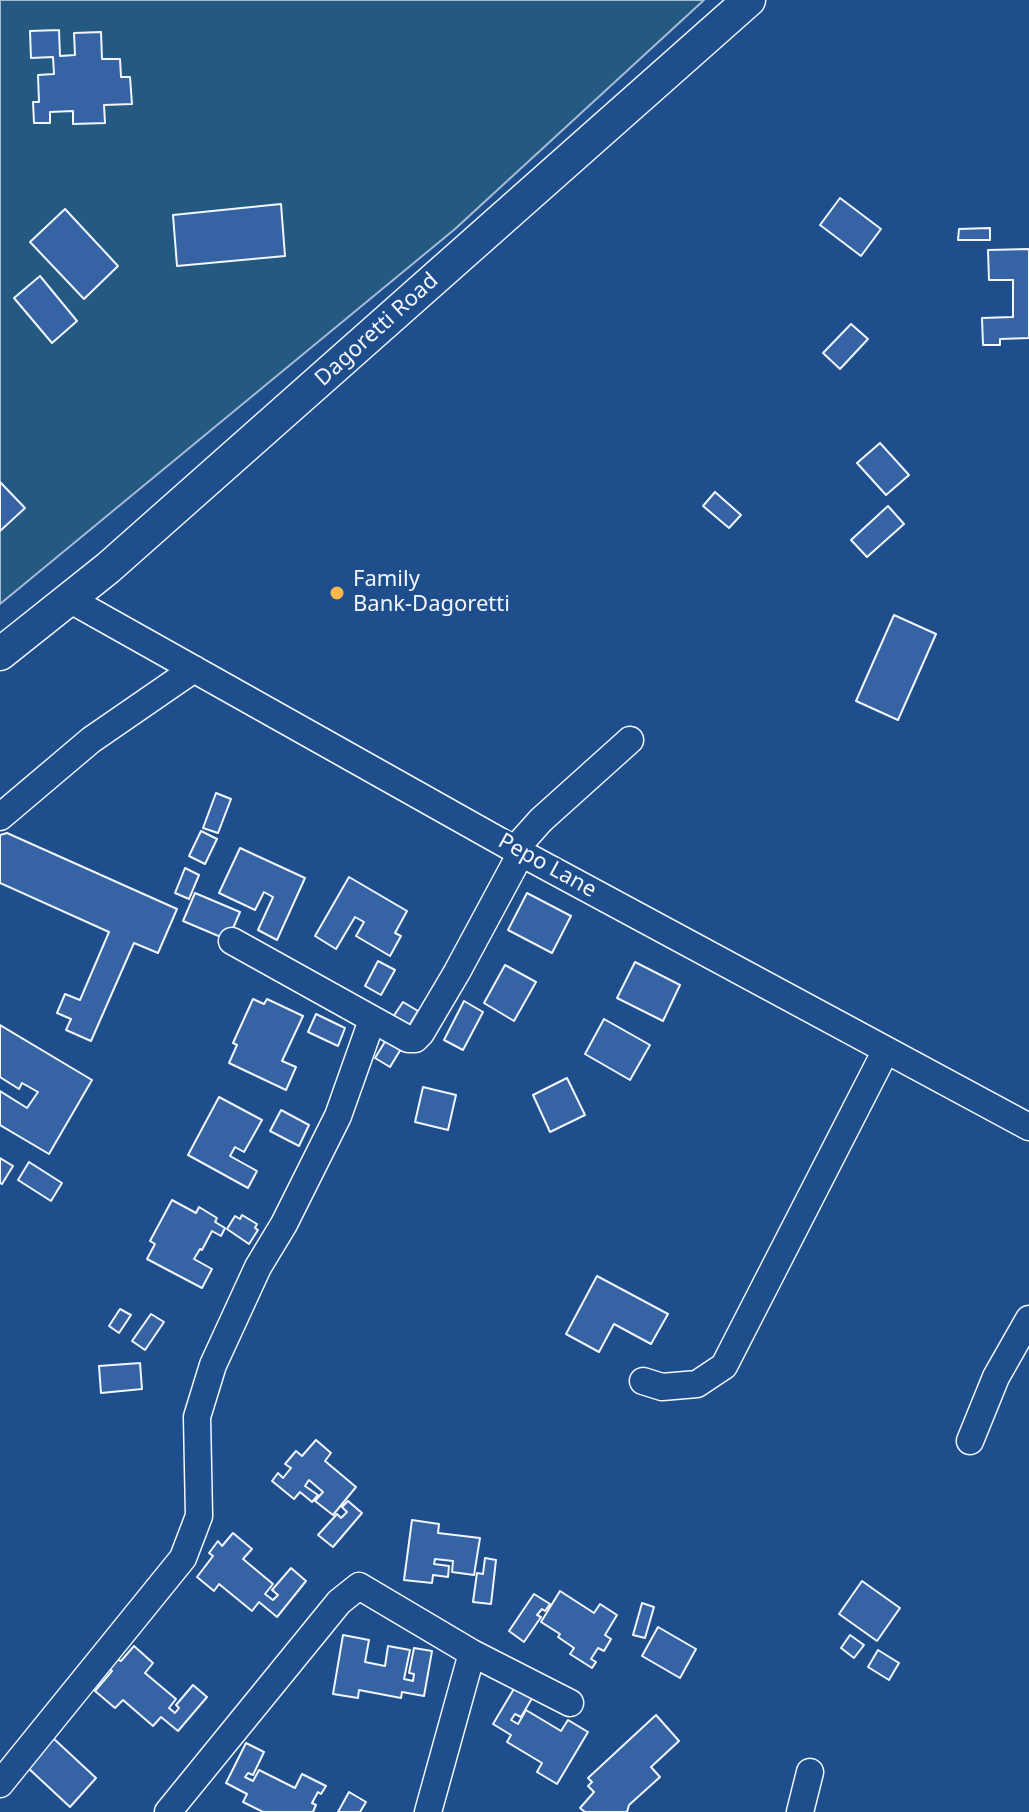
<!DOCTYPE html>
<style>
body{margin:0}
canvas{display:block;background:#1f4e8c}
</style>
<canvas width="1029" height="1812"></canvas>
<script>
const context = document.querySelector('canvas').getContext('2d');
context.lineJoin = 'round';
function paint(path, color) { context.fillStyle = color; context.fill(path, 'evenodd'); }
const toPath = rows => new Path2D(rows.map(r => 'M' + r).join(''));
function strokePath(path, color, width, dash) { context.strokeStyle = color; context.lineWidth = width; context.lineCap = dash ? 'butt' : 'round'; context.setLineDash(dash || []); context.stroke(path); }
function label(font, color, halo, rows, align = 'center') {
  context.font = font + ' "Noto Sans",sans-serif'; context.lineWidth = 6; context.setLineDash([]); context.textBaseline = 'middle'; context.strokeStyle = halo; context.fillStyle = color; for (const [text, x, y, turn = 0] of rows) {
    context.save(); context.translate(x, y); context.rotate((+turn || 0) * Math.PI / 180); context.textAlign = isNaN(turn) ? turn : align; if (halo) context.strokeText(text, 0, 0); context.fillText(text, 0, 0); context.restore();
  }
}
const green = toPath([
 [0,0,704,0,455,229,0,604,0,0]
]);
paint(green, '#245a82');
strokePath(green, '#a8bbd7', 2);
const building = toPath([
 [59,30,60,56,75,55,74,33,101,32,102,59,120,59,121,77,130,77,132,104,104,105,105,123,73,124,73,111,50,112,50,123,34,123,33,102,39,102,38,75,54,74,53,57,31,58,30,31,59,30],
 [840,198,881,229,861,256,820,225,840,198],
 [281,204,285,256,177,266,173,215,281,204],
 [65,209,118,266,84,299,30,242,65,209],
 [990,228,990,240,958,240,959,229,990,228],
 [1029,249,1029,338,1000,339,1000,345,983,345,982,318,1013,317,1013,280,989,280,988,250,1029,249],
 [40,276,77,321,52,343,14,298,40,276],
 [851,324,868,339,840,369,823,353,851,324],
 [880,443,909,475,886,495,857,463,880,443],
 [0,482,25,508,0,531,0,482],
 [715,492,741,515,729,528,703,506,715,492],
 [888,506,904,524,867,557,851,540,888,506],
 [894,615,936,634,898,720,856,701,894,615],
 [216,793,231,799,218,833,203,828,216,793],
 [201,831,217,839,205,864,189,856,201,831],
 [7,833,177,909,158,953,134,943,91,1041,66,1030,71,1019,57,1013,65,994,80,1000,109,932,0,883,0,835,7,833],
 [240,848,305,878,277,940,258,930,273,897,264,892,255,910,219,893,240,848],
 [185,868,199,875,189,899,175,893,185,868],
 [349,877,407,911,395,933,401,936,390,956,356,936,364,922,355,917,336,949,315,936,349,877],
 [195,893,240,912,228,940,183,921,195,893],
 [527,893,571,916,552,953,508,930,527,893],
 [378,961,395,970,381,995,365,986,378,961],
 [635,962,680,985,663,1021,617,998,635,962],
 [505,965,536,982,514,1021,484,1003,505,965],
 [253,999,264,1004,267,999,303,1016,282,1061,296,1067,286,1090,229,1063,237,1045,233,1043,253,999],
 [464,1001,483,1012,463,1050,444,1040,464,1001],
 [403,1002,418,1011,408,1027,393,1017,403,1002],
 [316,1014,345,1028,338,1046,308,1032,316,1014],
 [604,1019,650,1045,630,1080,585,1054,604,1019],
 [0,1025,92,1080,49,1154,0,1125,0,1091,27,1108,38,1092,22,1083,19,1089,0,1077,0,1025],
 [389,1035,404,1044,390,1067,375,1058,389,1035],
 [567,1078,585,1115,550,1132,533,1095,567,1078],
 [423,1087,456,1095,448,1130,415,1122,423,1087],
 [219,1097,262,1120,244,1152,235,1147,230,1156,257,1171,248,1188,188,1155,219,1097],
 [281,1110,309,1125,299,1146,270,1131,281,1110],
 [0,1158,13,1166,2,1184,0,1183,0,1158],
 [29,1162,62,1183,51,1201,18,1180,29,1162],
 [172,1200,196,1213,199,1207,217,1218,215,1222,225,1228,221,1236,212,1231,202,1250,200,1249,194,1259,212,1269,202,1288,147,1259,155,1244,150,1241,172,1200],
 [242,1215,257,1224,255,1228,258,1230,249,1244,227,1229,235,1216,240,1219,242,1215],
 [597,1276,668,1314,651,1344,614,1324,599,1352,566,1334,597,1276],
 [120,1309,131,1315,119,1333,109,1326,120,1309],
 [151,1314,164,1322,145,1350,132,1341,151,1314],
 [140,1363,142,1389,101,1393,99,1366,140,1363],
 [316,1440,331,1453,325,1461,356,1487,333,1515,315,1501,323,1492,309,1480,305,1486,318,1495,312,1502,300,1492,294,1499,272,1481,278,1473,283,1478,291,1468,285,1464,296,1451,302,1456,316,1440],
 [348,1501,362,1513,333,1547,318,1535,337,1514,341,1518,347,1512,342,1507,348,1501],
 [412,1520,439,1524,438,1533,480,1538,474,1575,452,1572,453,1561,435,1559,434,1564,449,1566,448,1577,433,1575,432,1583,404,1580,412,1520],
 [233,1533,252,1549,243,1559,273,1584,265,1594,273,1600,278,1595,272,1590,291,1568,306,1581,277,1617,259,1602,252,1611,219,1584,214,1591,197,1577,213,1556,209,1553,218,1541,222,1546,233,1533],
 [485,1558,496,1560,491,1604,473,1602,477,1573,483,1574,485,1558],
 [862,1581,900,1608,877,1641,839,1614,862,1581],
 [560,1591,594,1613,600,1604,617,1615,605,1635,611,1639,604,1651,598,1648,591,1659,596,1662,592,1668,570,1654,574,1648,558,1637,560,1634,541,1622,560,1591],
 [534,1594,550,1604,545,1611,542,1609,537,1615,541,1617,524,1642,509,1631,534,1594],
 [642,1603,654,1607,645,1638,633,1635,642,1603],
 [658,1627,696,1649,680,1678,642,1656,658,1627],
 [343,1635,369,1640,365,1662,385,1666,388,1646,410,1650,404,1679,413,1681,414,1674,409,1673,414,1648,432,1651,424,1696,402,1692,401,1698,359,1690,358,1698,333,1694,343,1635],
 [850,1635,864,1645,854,1658,841,1648,850,1635],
 [134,1646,153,1663,145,1673,176,1699,169,1708,175,1713,179,1708,176,1705,193,1685,207,1697,178,1731,161,1717,153,1726,123,1700,115,1708,95,1691,112,1671,109,1668,117,1659,121,1661,134,1646],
 [878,1650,899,1663,889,1680,868,1667,878,1650],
 [518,1682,535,1693,521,1717,515,1714,511,1720,518,1724,526,1710,561,1731,568,1720,588,1732,557,1784,537,1772,542,1763,507,1742,511,1735,493,1724,518,1682],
 [656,1715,679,1741,651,1767,660,1777,629,1805,627,1812,585,1812,580,1808,594,1792,588,1786,592,1782,588,1778,656,1715],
 [53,1738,96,1778,70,1807,27,1767,53,1738],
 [246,1743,264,1752,253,1775,248,1773,245,1777,253,1781,259,1770,295,1788,302,1774,326,1786,321,1794,318,1792,312,1803,316,1805,313,1812,263,1812,243,1802,247,1794,226,1783,246,1743],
 [349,1792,366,1802,360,1812,338,1812,349,1792]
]);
paint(building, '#3563a3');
strokePath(building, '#f2f6ff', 2);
const minor = toPath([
 [69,599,521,853,1029,1127],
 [0,817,91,740,194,669],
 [515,849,541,820,630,740],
 [232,941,408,1039,415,1039,421,1033,457,972,521,853],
 [643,1381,662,1387,697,1384,724,1366,886,1050],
 [970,1441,996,1377,1029,1319],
 [0,1784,183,1558,199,1516,197,1417,213,1365,258,1267,284,1224,338,1116,372,1020],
 [168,1812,339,1602,359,1586,472,1653,570,1703],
 [428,1812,472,1653],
 [800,1812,810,1772]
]);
const major = toPath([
 [0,654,108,568,749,0]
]);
strokePath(minor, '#f2f6ff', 29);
strokePath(major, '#f2f6ff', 35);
strokePath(minor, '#1f4e8c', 26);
strokePath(major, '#1f4e8c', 32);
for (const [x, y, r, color] of [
 [337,593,8,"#ffb74d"]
]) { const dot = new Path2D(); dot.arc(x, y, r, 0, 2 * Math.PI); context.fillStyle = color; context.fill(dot); strokePath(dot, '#1f4e8c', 3); }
label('22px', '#f2f6ff', '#1f4e8c', [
 ["Dagoretti Road",377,330,-42],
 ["Pepo Lane",547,866,29]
]);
label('22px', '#f2f6ff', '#1f4e8c', [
 ["Family",353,580],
 ["Bank-Dagoretti",353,605]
], 'left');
</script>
